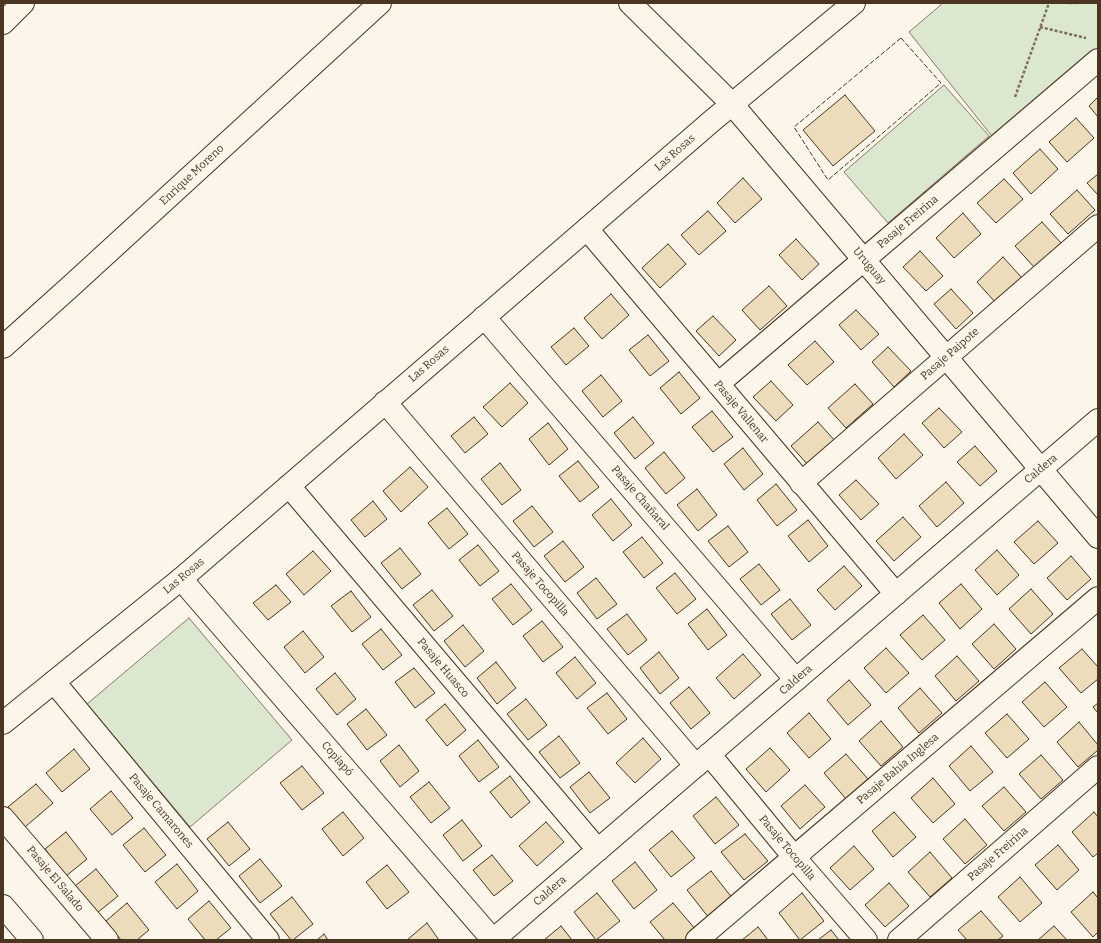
<!DOCTYPE html>
<meta charset="utf-8">
<style>
body{margin:0}
#map{position:relative;width:1101px;height:943px;overflow:hidden;background:#fbf6e9;font-family:Bitter,serif}
canvas{display:block}
.frame{position:absolute;inset:0;border:4px solid #4a3520;pointer-events:none}
</style>
<div id="map">
<canvas width="1101" height="943"></canvas>
<div class="frame"></div>
</div>
<script>
const context = document.querySelector('canvas').getContext('2d');
context.lineJoin = 'round';
function paint(path, color) { context.fillStyle = color; context.fill(path, 'evenodd'); }
const toPath = rows => new Path2D(rows.map(r => 'M' + r).join(''));
function strokePath(path, color, width, dash) { context.strokeStyle = color; context.lineWidth = width; context.lineCap = dash ? 'butt' : 'round'; context.setLineDash(dash || []); context.stroke(path); }
function label(font, color, halo, rows, align = 'center') {
  context.font = font + ' Bitter,serif'; context.lineWidth = 3; context.setLineDash([]); context.textBaseline = 'middle'; context.strokeStyle = halo; context.fillStyle = color; for (const [text, x, y, turn = 0] of rows) {
    context.save(); context.translate(x, y); context.rotate((+turn || 0) * Math.PI / 180); context.textAlign = isNaN(turn) ? turn : align; if (halo) context.strokeText(text, 0, 0); context.fillText(text, 0, 0); context.restore();
  }
}
const green = toPath([
 [943,3,1098,3,1098,52,995,140,909,32,943,3],
 [944,85,989,136,888,223,844,172,944,85],
 [189,618,292,740,190,827,87,704,189,618]
]);
paint(green, '#dce7d0');
strokePath(green, '#887966', 1);
const building = toPath([
 [845,95,875,131,833,166,803,130,845,95],
 [1098,97,1098,117,1089,106,1098,97],
 [1076,118,1094,138,1067,162,1049,142,1076,118],
 [1040,149,1058,169,1031,194,1013,173,1040,149],
 [1098,174,1098,195,1087,183,1098,174],
 [743,178,762,199,735,223,717,203,743,178],
 [1004,179,1023,199,996,223,977,203,1004,179],
 [1077,190,1095,210,1068,234,1050,214,1077,190],
 [708,211,726,231,699,255,681,235,708,211],
 [963,213,981,234,954,258,936,238,963,213],
 [1042,222,1061,243,1034,267,1015,246,1042,222],
 [796,239,819,264,802,280,779,255,796,239],
 [668,244,686,264,660,288,642,268,668,244],
 [920,251,943,276,926,291,903,267,920,251],
 [1003,257,1022,278,995,302,977,282,1003,257],
 [769,286,787,306,760,330,742,310,769,286],
 [951,289,973,313,956,329,934,304,951,289],
 [611,294,629,315,602,339,584,318,611,294],
 [856,310,879,334,861,350,839,325,856,310],
 [713,316,736,340,719,356,696,331,713,316],
 [574,328,589,346,566,365,551,347,574,328],
 [648,335,669,361,650,376,629,350,648,335],
 [815,341,834,362,807,385,788,365,815,341],
 [888,347,911,371,894,387,872,362,888,347],
 [679,372,700,398,681,414,660,388,679,372],
 [601,375,622,401,603,417,582,391,601,375],
 [771,381,793,405,776,421,753,397,771,381],
 [510,383,528,403,502,427,483,407,510,383],
 [855,384,873,404,846,428,828,408,855,384],
 [939,408,962,432,944,448,922,423,939,408],
 [712,411,733,437,713,452,692,427,712,411],
 [474,417,488,434,465,453,451,436,474,417],
 [633,417,654,443,635,459,614,433,633,417],
 [818,422,836,442,809,466,791,446,818,422],
 [548,423,568,449,549,465,529,439,548,423],
 [904,434,923,455,896,479,878,458,904,434],
 [975,446,997,471,980,486,957,462,975,446],
 [743,448,763,474,744,490,724,464,743,448],
 [664,452,685,478,666,494,645,468,664,452],
 [578,461,599,487,580,502,559,476,578,461],
 [500,463,521,490,502,505,481,479,500,463],
 [410,467,428,487,401,512,383,491,410,467],
 [856,480,879,504,861,520,839,495,856,480],
 [946,482,964,503,937,527,919,506,946,482],
 [776,484,797,510,777,526,757,500,776,484],
 [697,489,717,515,698,531,677,505,697,489],
 [611,499,632,525,613,541,592,515,611,499],
 [373,501,387,519,365,537,351,520,373,501],
 [532,506,553,532,534,547,513,521,532,506],
 [447,508,468,534,449,549,428,523,447,508],
 [903,517,921,537,894,561,876,541,903,517],
 [808,520,828,546,809,562,788,536,808,520],
 [1038,521,1058,543,1034,564,1014,542,1038,521],
 [728,526,748,552,729,567,708,541,728,526],
 [642,537,663,563,644,578,623,552,642,537],
 [563,541,584,567,565,582,544,556,563,541],
 [478,545,499,571,480,586,459,560,478,545],
 [400,548,421,574,402,589,381,563,400,548],
 [997,550,1019,575,997,595,975,570,997,550],
 [313,551,331,571,304,595,286,574,313,551],
 [1071,556,1091,579,1067,600,1047,578,1071,556],
 [759,564,780,590,761,605,740,579,759,564],
 [844,566,862,586,835,610,817,590,844,566],
 [675,573,696,599,677,614,656,588,675,573],
 [596,578,617,604,597,619,577,593,596,578],
 [511,584,532,610,513,625,492,599,511,584],
 [961,584,982,609,960,629,939,603,961,584],
 [276,585,291,602,268,620,253,603,276,585],
 [1031,589,1053,614,1031,634,1009,609,1031,589],
 [432,590,453,616,434,631,413,605,432,590],
 [351,591,371,617,352,632,331,606,351,591],
 [790,599,811,625,792,640,771,614,790,599],
 [707,609,727,635,708,650,688,624,707,609],
 [627,614,647,640,628,655,607,629,627,614],
 [923,615,945,640,922,660,900,635,923,615],
 [542,621,563,647,543,662,523,636,542,621],
 [994,624,1016,649,994,669,972,644,994,624],
 [463,625,484,651,465,667,444,641,463,625],
 [381,629,402,655,383,670,362,644,381,629],
 [303,631,324,657,305,673,284,647,303,631],
 [886,648,909,673,886,693,864,668,886,648],
 [1082,649,1098,667,1098,679,1081,693,1059,668,1082,649],
 [659,652,679,678,660,694,640,668,659,652],
 [743,654,761,675,734,699,716,678,743,654],
 [957,656,979,681,956,701,935,676,957,656],
 [575,657,596,683,577,699,556,673,575,657],
 [496,662,516,688,497,704,477,678,496,662],
 [414,668,435,693,415,708,395,682,414,668],
 [335,673,356,699,337,715,316,689,335,673],
 [849,680,871,705,848,725,827,700,849,680],
 [1045,682,1067,707,1044,727,1022,702,1045,682],
 [689,687,710,713,691,729,670,703,689,687],
 [920,688,942,713,919,733,898,708,920,688],
 [607,693,627,719,608,734,587,708,607,693],
 [526,699,547,725,528,740,507,714,526,699],
 [1098,703,1098,713,1093,707,1098,703],
 [445,704,466,730,447,746,426,720,445,704],
 [366,709,387,735,367,750,347,724,366,709],
 [809,713,831,739,809,758,787,733,809,713],
 [1007,714,1029,739,1007,758,985,733,1007,714],
 [881,721,903,747,881,766,859,741,881,721],
 [1079,722,1098,745,1098,750,1078,767,1057,742,1079,722],
 [559,736,580,763,560,778,539,752,559,736],
 [643,738,661,759,635,783,616,763,643,738],
 [478,740,499,767,479,782,459,756,478,740],
 [399,745,419,771,400,787,380,761,399,745],
 [971,746,993,772,970,791,949,766,971,746],
 [770,748,790,770,766,792,746,769,770,748],
 [74,749,90,769,62,792,46,773,74,749],
 [846,754,868,779,846,799,824,773,846,754],
 [1041,755,1063,780,1041,799,1019,774,1041,755],
 [302,766,324,793,302,810,280,783,302,766],
 [589,772,610,798,590,813,570,787,589,772],
 [510,776,530,802,511,818,490,792,510,776],
 [933,778,955,804,933,823,911,798,933,778],
 [429,782,450,808,431,823,410,797,429,782],
 [36,784,53,803,25,827,8,807,36,784],
 [805,785,825,807,800,829,781,806,805,785],
 [1004,787,1026,812,1004,831,982,806,1004,787],
 [111,791,133,818,112,835,90,809,111,791],
 [716,797,739,825,715,844,693,816,716,797],
 [343,812,364,838,343,856,322,829,343,812],
 [894,812,916,837,893,857,872,831,894,812],
 [1094,812,1098,817,1098,853,1093,857,1072,832,1094,812],
 [965,819,987,845,965,864,943,839,965,819],
 [462,820,482,846,463,861,443,835,462,820],
 [228,822,250,849,229,866,207,839,228,822],
 [546,822,564,842,537,866,519,846,546,822],
 [144,828,166,855,145,872,123,845,144,828],
 [672,831,695,858,671,877,649,850,672,831],
 [66,832,87,859,66,876,45,849,66,832],
 [745,834,768,861,744,880,721,852,745,834],
 [1058,845,1079,870,1057,890,1035,865,1058,845],
 [854,846,874,869,850,890,830,868,854,846],
 [930,852,952,878,930,897,908,872,930,852],
 [492,855,513,881,494,896,473,870,492,855],
 [260,859,282,886,260,903,239,876,260,859],
 [635,862,657,890,634,909,612,881,635,862],
 [177,864,198,891,177,909,155,882,177,864],
 [387,865,409,892,387,909,366,882,387,865],
 [96,869,118,896,97,913,75,886,96,869],
 [711,871,733,899,709,918,687,890,711,871],
 [1020,877,1042,903,1020,922,998,897,1020,877],
 [889,883,909,906,885,927,865,905,889,883],
 [1093,892,1098,898,1098,932,1093,937,1071,912,1093,892],
 [597,893,620,921,596,940,574,912,597,893],
 [802,893,824,921,800,940,779,913,802,893],
 [292,897,313,924,293,940,291,940,270,914,292,897],
 [209,901,231,928,216,940,205,940,188,919,209,901],
 [127,903,149,930,137,940,121,940,106,921,127,903],
 [673,903,696,930,684,940,665,940,650,922,673,903],
 [981,911,1003,936,998,940,967,940,958,930,981,911],
 [427,923,439,940,407,940,427,923],
 [561,926,572,940,544,940,561,926],
 [1054,926,1067,940,1038,940,1054,926],
 [758,927,768,940,742,940,758,927],
 [831,930,839,940,818,940,831,930],
 [324,934,328,940,317,940,324,934]
]);
paint(building, '#ecdcbc');
strokePath(building, '#4a3520', 1);
const street = toPath([
 [630,3,732,104,1098,537],
 [3,23,23,3],
 [587,229,896,594],
 [484,317,796,680],
 [3,347,71,286,380,3],
 [718,384,1098,60],
 [385,402,696,766],
 [801,483,1098,226],
 [289,486,598,850],
 [181,579,493,940],
 [54,682,268,940],
 [709,754,794,857,866,940],
 [3,818,107,940],
 [3,906,32,940],
 [493,940,1098,420],
 [697,940,1098,598],
 [899,940,1098,767]
]);
const secondary = toPath([
 [3,723,181,579,713,120,854,3]
]);
strokePath(street, '#4a3520', 24);
strokePath(secondary, '#4a3520', 24);
strokePath(toPath([
 [1069,3,1076,3],
 [1040,27,1086,38],
 [1015,97,1049,3]
]), '#7f6f5c', 2.5, [3, 2]);
strokePath(street, '#fbf6e9', 22);
strokePath(secondary, '#fbf6e9', 22);
strokePath(toPath([
 [901,38,941,83,828,180,794,127,901,38]
]), '#4a3520', 1, [5, 2]);
label('11px', '#4a3520', '#fbf6e9', [
 ["Las Rosas",675,153,-41],
 ["Enrique Moreno",192,175,-43],
 ["Pasaje Freirina",908,222,-40],
 ["Uruguay",869,266,50],
 ["Pasaje Paipote",950,354,-41],
 ["Las Rosas",429,364,-41],
 ["Pasaje Vallenar",741,412,50],
 ["Caldera",1041,469,-40],
 ["Pasaje Chañaral",640,498,49],
 ["Las Rosas",184,576,-40],
 ["Pasaje Tocopilla",540,584,49],
 ["Pasaje Huasco",443,668,50],
 ["Caldera",796,680,-41],
 ["Copiapó",337,759,49],
 ["Pasaje Bahía Inglesa",898,769,-40],
 ["Pasaje Camarones",161,811,50],
 ["Pasaje Tocopilla",787,848,50],
 ["Pasaje Freirina",998,854,-41],
 ["Pasaje El Salado",55,879,50],
 ["Caldera",550,891,-41]
]);
</script>
